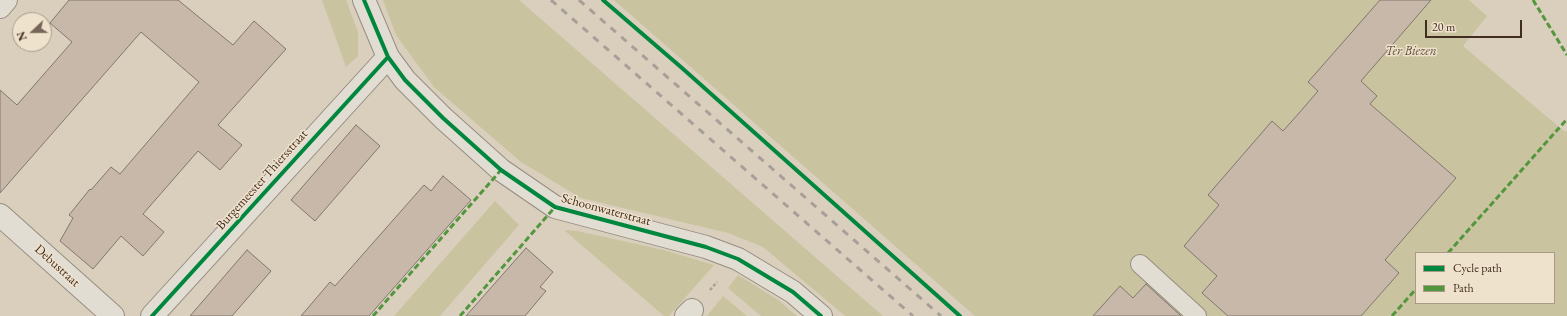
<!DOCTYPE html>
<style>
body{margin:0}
#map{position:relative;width:1567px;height:316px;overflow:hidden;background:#dacfbd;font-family:"EB Garamond",serif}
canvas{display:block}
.legend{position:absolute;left:1415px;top:252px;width:140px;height:52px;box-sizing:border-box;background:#efe2cc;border:1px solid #a99987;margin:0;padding:5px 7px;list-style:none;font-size:12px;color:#412c20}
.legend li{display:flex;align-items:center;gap:8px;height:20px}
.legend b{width:20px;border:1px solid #a99987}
.north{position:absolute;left:12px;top:12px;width:40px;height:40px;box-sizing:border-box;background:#efe2cc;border:1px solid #a99987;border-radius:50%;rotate:248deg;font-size:11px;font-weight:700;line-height:16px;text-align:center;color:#412c20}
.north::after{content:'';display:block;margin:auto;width:14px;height:18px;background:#776557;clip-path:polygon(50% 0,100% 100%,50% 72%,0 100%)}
.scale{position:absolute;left:1425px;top:20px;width:97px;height:18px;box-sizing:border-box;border:2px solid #412c20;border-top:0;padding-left:5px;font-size:12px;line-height:14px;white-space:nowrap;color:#412c20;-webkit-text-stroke:3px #efe2cc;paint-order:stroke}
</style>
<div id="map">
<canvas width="1567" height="316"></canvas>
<ul class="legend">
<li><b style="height:5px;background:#00873e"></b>Cycle path</li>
<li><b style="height:5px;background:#52963d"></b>Path</li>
</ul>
<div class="north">N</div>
<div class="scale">20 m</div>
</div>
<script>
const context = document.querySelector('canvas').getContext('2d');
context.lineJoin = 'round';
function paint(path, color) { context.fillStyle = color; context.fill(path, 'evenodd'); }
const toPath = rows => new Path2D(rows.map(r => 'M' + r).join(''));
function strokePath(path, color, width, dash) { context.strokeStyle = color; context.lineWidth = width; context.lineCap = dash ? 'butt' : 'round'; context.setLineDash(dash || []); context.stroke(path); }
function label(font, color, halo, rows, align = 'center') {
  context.font = font + ' "EB Garamond",serif'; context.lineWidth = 3; context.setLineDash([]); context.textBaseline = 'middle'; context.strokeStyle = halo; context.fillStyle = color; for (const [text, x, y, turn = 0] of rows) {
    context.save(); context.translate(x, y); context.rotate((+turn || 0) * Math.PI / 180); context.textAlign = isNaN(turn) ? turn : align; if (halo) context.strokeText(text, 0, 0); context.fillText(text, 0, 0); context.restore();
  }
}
paint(toPath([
 [322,0,346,0,358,32,358,56,346,67],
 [383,0,519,0,883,316,845,316,763,247,728,233,581,198,521,162,434,87,396,35],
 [614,0,1469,0,1487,16,1463,46,1565,132,1567,130,1567,316,975,316],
 [1416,253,1554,253,1554,303,1416,303],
 [495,201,519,225,440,316,394,316],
 [564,230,577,231,664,250,714,265,669,316,664,316],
 [738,275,778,300,797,316,761,316,728,288],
 [723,296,747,316,707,316]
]), '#cac39f');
const building = toPath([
 [69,0,178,0,233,45,254,21,286,49,218,125,242,145,220,170,198,151,143,214,164,232,143,256,121,236,93,269,60,241,73,218,69,215,90,189,91,190,111,167,120,174,199,82,141,32,0,193,0,90,17,105,72,42,50,23,69,0],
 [1380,0,1431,0,1361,81,1377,96,1370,104,1456,178,1385,260,1399,273,1361,316,1228,316,1202,293,1217,276,1184,246,1219,205,1208,195,1272,121,1283,131,1300,112,1318,91,1308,82,1380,0],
 [356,125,380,146,315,221,291,200,356,125],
 [443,176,471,200,369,316,301,316,330,282,335,286,424,185,431,191,443,176],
 [526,248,553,272,540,287,546,291,525,316,466,316,526,248],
 [247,250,271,271,232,316,190,316,247,250],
 [1146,284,1181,316,1093,316,1120,286,1133,298,1146,284]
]);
paint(building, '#c7b8aa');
strokePath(building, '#80776d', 1);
const service = toPath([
 [1140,264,1197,316]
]);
const minor = toPath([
 [364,0,388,57,405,80,443,118,501,170,555,207,706,247,738,259,793,292,821,316],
 [0,7,6,0],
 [0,215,113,316],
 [152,316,388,57],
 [686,316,692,310]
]);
strokePath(service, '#968d81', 20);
strokePath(minor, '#968d81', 24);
strokePath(toPath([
 [710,290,717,282]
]), '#a7a098', 2.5, [3, 2]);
strokePath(service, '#e2ddd3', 18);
strokePath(minor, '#e2ddd3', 22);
strokePath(toPath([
 [551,0,913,316],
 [579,0,941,316]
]), '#a7a098', 3, [7, 7]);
strokePath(toPath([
 [1533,0,1567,55],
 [1448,253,1567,119],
 [373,316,501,170],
 [460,316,555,207],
 [1392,316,1416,289]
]), '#52963d', 3, [6, 3]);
strokePath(toPath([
 [364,0,388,57,405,80,443,118,501,170,555,207,706,247,738,259,793,292,821,316],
 [603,0,682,68,960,316],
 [152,316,388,57]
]), '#00873e', 4);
label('italic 13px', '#5a4835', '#efe2cc', [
 ["Ter Biezen",1411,51]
]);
label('13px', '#412c20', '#efe2cc', [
 ["Burgemeester Thiersstraat",262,180,-48],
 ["Schoonwaterstraat",606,210,15],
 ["Debustraat",57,266,42]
]);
</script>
